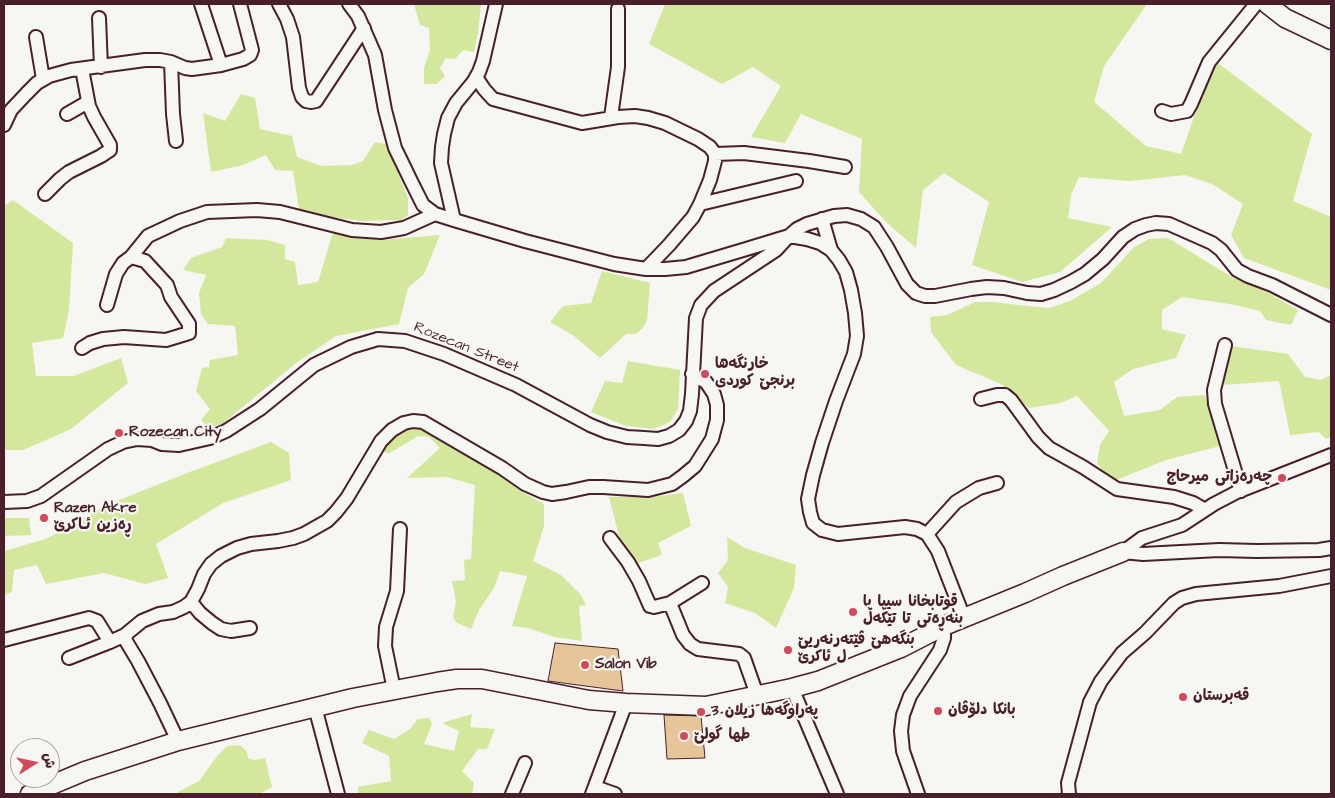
<!DOCTYPE html>
<meta charset="utf-8">
<style>
body{margin:0}
#map{position:relative;width:1335px;height:798px;overflow:hidden;background:#f6f6f2;font-family:"Architects Daughter","Playpen Sans Arabic",sans-serif}
canvas{display:block}
.frame{position:absolute;inset:0;border:5px solid #4a1f2b;pointer-events:none}
.north{position:absolute;left:10px;top:738px;width:50px;height:50px;box-sizing:border-box;background:#f6f6f2;border:1px solid #b1a0a2;border-radius:50%;rotate:80deg;font-size:14px;font-weight:700;line-height:20px;text-align:center;color:#4a1f2b}
.north::after{content:'';display:block;margin:auto;width:18px;height:22px;background:#d1495b;clip-path:polygon(50% 0,100% 100%,50% 72%,0 100%)}
</style>
<div id="map">
<canvas width="1335" height="798"></canvas>
<div class="frame"></div>
<div class="north">ش</div>
</div>
<script>
const context = document.querySelector('canvas').getContext('2d');
context.lineJoin = 'round';
function paint(path, color) { context.fillStyle = color; context.fill(path, 'evenodd'); }
const toPath = rows => new Path2D(rows.map(r => 'M' + r).join(''));
function strokePath(path, color, width, dash) { context.strokeStyle = color; context.lineWidth = width; context.lineCap = dash ? 'butt' : 'round'; context.setLineDash(dash || []); context.stroke(path); }
function label(font, color, halo, rows, align = 'center') {
  context.font = font + ' "Architects Daughter","Playpen Sans Arabic",sans-serif'; context.lineWidth = 4.5; context.setLineDash([]); context.textBaseline = 'middle'; context.strokeStyle = halo; context.fillStyle = color; for (const [text, x, y, turn = 0] of rows) {
    context.save(); context.translate(x, y); context.rotate((+turn || 0) * Math.PI / 180); context.textAlign = isNaN(turn) ? turn : align; if (halo) context.strokeText(text, 0, 0); context.fillText(text, 0, 0); context.restore();
  }
}
paint(toPath([
 [414,4,481,4,478,33,474,52,463,50,455,59,446,58,440,68,445,76,437,84,424,84,424,68,430,50,429,28,420,25],
 [665,4,1147,4,1104,66,1094,102,1146,146,1181,154,1214,60,1312,134,1293,201,1331,217,1331,290,1244,258,1231,235,1243,204,1212,184,1185,175,1129,181,1079,177,1071,195,1068,218,1112,227,1060,272,1022,282,972,265,989,202,944,173,923,190,916,248,886,222,859,192,862,139,801,114,785,143,751,137,781,86,753,67,722,84,649,44],
 [241,94,255,98,260,129,292,136,297,157,321,166,351,165,363,161,375,142,386,144,408,198,408,215,401,220,363,221,314,215,299,209,293,171,275,170,266,155,243,165,211,172,203,113,225,121],
 [13,200,73,243,69,310,63,338,32,343,36,376,74,376,121,358,128,383,71,429,23,450,4,450,4,206],
 [333,232,380,240,440,235,424,274,408,288,399,324,336,336,296,363,221,425,207,427,201,420,210,409,196,391,202,368,209,367,210,360,238,355,235,326,208,324,201,314,199,293,206,275,183,270,191,258,222,247,226,238,267,240,285,245,285,259,295,262,298,285,318,282],
 [1168,238,1232,277,1263,290,1298,310,1291,325,1266,320,1260,311,1230,304,1182,297,1162,310,1162,329,1186,335,1176,358,1133,369,1114,382,1124,416,1160,410,1177,397,1205,395,1220,446,1166,460,1116,480,1105,474,1097,463,1100,445,1109,431,1077,396,1060,403,1029,408,1001,384,956,365,931,332,930,317,947,315,975,302,994,302,1018,305,1049,308,1070,301,1101,283,1134,247,1149,239],
 [602,271,650,283,647,320,643,328,636,334,626,334,600,358,574,336,550,322,563,306,591,303],
 [1231,346,1288,354,1305,377,1320,380,1331,375,1331,437,1326,439,1319,432,1290,435,1279,381,1221,385],
 [628,361,680,370,678,409,670,422,654,429,626,426,591,412,605,381,622,383],
 [409,427,421,427,443,440,495,472,521,491,544,504,544,526,533,561,561,575,581,595,586,605,579,606,582,641,554,637,528,628,512,626,527,576,500,571,494,588,479,610,471,629,457,623,453,617,456,602,452,581,465,580,464,560,471,559,475,485,447,477,407,478,440,448,429,437,418,436,388,454,380,449,394,435],
 [271,442,289,453,291,480,223,503,156,544,168,578,145,584,104,573,46,584,37,565,14,570,12,592,4,595,4,551,46,539,109,504,187,473],
 [683,493,691,526,658,543,662,555,635,564,619,536,609,497,651,497],
 [4,518,29,518,31,535,4,536],
 [727,537,745,548,796,565,794,588,776,628,755,613,725,603,728,587,718,573,728,560],
 [472,714,470,727,495,729,487,749,478,749,462,771,474,783,472,794,358,794,358,787,391,781,389,756,362,743,369,730,394,739,410,729,418,719,429,718,432,724,424,744,454,751,459,731,442,723],
 [240,745,247,752,248,758,254,760,265,758,272,787,259,794,178,794,178,792,199,781,218,755,227,746]
]), '#d3e89d');
const building = toPath([
 [555,643,618,649,623,691,548,681,555,643],
 [664,715,701,716,705,758,667,759,664,715]
]);
paint(building, '#e6c698');
strokePath(building, '#4a1f2b', 1);
const street = toPath([
 [201,4,221,65],
 [279,4,287,19,293,37,299,88,302,97,306,101,311,102,316,101,364,28],
 [349,4,358,16,375,55,385,110,395,148,411,181,423,205,435,214,454,220,525,241,614,264,646,269,665,269,686,267,743,250,789,236,797,229,807,224,834,216,847,215,861,219,874,227,887,247,907,284,916,293,925,296,935,296,971,289,987,287,1004,288,1027,293,1041,294,1054,290,1071,282,1085,274,1103,259,1123,237,1135,229,1146,225,1156,223,1169,224,1212,243,1221,250,1237,270,1248,276,1272,285,1331,315],
 [99,18,101,67],
 [36,37,43,79],
 [171,62,173,114,176,141],
 [476,77,484,89,493,99,582,123,618,117,635,116,648,118,665,123,698,139,710,147,715,154,715,161,710,180,700,204,693,217,669,245,646,269],
 [1162,111,1171,114,1187,111,1191,104,1209,62,1256,4],
 [67,114,88,102],
 [611,117,618,67,618,9],
 [4,125,11,110,27,93,37,83,49,76,71,70,145,60,160,60,171,62,185,68,192,69,221,65,243,59,250,55,252,50,240,4],
 [715,154,744,153,809,161,845,167],
 [45,194,60,179,69,172,101,156,110,150,110,145,94,117,89,106,82,69],
 [700,204,796,181],
 [822,219,831,250],
 [454,220,441,163,442,147,444,134,448,118,456,103,474,81,479,72,483,61,496,4],
 [789,236,807,239,820,243,831,250,839,260,846,272,851,290,855,313,857,336,854,354,836,401,822,443,813,475,808,499,810,512,813,523,822,530,838,534,905,527,917,529,927,534,938,551,964,618],
 [107,305,116,274,123,263,131,257],
 [1225,345,1214,390,1215,404,1241,491],
 [82,348,90,343,103,339,124,337,166,340,189,333,189,324,171,297,167,285,145,261,131,257,148,236,180,221,207,212,257,210,280,212,352,230,381,232,404,228,435,214],
 [981,399,997,395,1005,395,1011,400,1038,437,1049,448,1083,467,1117,489,1174,497,1193,503,1205,510],
 [4,502,27,501,41,496,108,449,123,442,137,439,152,440,162,444,179,445,210,438,226,431,260,409,314,365,351,347,378,339,405,341,444,354,516,385,590,425,607,432,627,437,644,438,658,439,669,436,679,430,686,421,690,411,692,394,696,318,701,305,714,291,776,250,789,236],
 [927,534,956,502,979,488,997,483],
 [610,538,628,562,639,581,650,606,654,607,670,603,702,583],
 [1123,552,1142,538,1182,525,1214,504,1237,492,1331,455],
 [1123,552,1143,554,1219,550,1257,551,1319,550,1331,548],
 [191,602,200,613,212,623,221,629,231,631,250,628],
 [670,603,683,635,690,644,698,649,739,654,744,658,757,695],
 [4,640,89,618,97,621,110,642,125,635],
 [69,658,110,642],
 [792,688,837,794],
 [394,690,385,646,386,627,397,591,400,529],
 [315,707,338,794],
 [178,741,160,703,138,661,126,641,125,635,142,621,159,614,173,612,184,607,191,602,198,589,204,574,211,564,221,556,237,548,251,544,278,541,293,538,304,534,327,521,336,512,347,498,381,441,392,430,404,423,413,421,423,422,502,468,525,484,543,492,552,494,566,492,589,487,603,487,648,490,672,484,683,476,695,466,712,439,717,420,717,405,714,394,706,382,692,374],
 [595,787,615,794],
 [512,794,525,763],
 [592,794,626,703],
 [918,794,903,751,901,731,903,715,910,696,940,650,944,638,944,626],
 [1069,794,1068,783,1090,702,1101,681,1122,653,1145,633,1174,603,1182,598,1196,594,1279,586,1331,576]
]);
const secondary = toPath([
 [1267,4,1285,18,1331,40],
 [30,794,85,771,178,741,353,698,437,682,457,679,482,679,589,700,626,703,706,706,792,688,818,681,901,648,944,626,1025,593,1063,576,1123,552]
]);
strokePath(street, '#4a1f2b', 16);
strokePath(secondary, '#4a1f2b', 21);
strokePath(street, '#f6f6f2', 12);
strokePath(secondary, '#f6f6f2', 18);
for (const [x, y, r, color] of [
 [705,374,5,"#d1495b"],
 [119,433,5,"#d1495b"],
 [1282,478,5,"#d1495b"],
 [44,518,5,"#d1495b"],
 [853,612,5,"#d1495b"],
 [788,650,5,"#d1495b"],
 [585,665,5,"#d1495b"],
 [1183,697,5,"#d1495b"],
 [938,711,5,"#d1495b"],
 [701,712,5,"#d1495b"],
 [684,736,5,"#d1495b"]
]) { const dot = new Path2D(); dot.arc(x, y, r, 0, 2 * Math.PI); context.fillStyle = color; context.fill(dot); strokePath(dot, '#f6f6f2', 2); }
label('15px', '#4a1f2b', '#f6f6f2', [
 ["Rozecan Street",466,348,22]
]);
label('bold 15px', '#4a1f2b', '#f6f6f2', [
 ["خارنگەها",715,365],
 ["برنجێ کوردی",715,382],
 ["Rozecan City",129,433],
 ["چەرەزاتی میرحاج",1272,478,"right"],
 ["Razen Akre",54,509],
 ["ڕەزین ئـاکرێ",54,526],
 ["قوتابخانا سیپا یا",863,603],
 ["بنەڕەتی تا تێکەڵ",863,620],
 ["بنگەهێ ڤێتەرنەریێ",798,641],
 ["ل ئاکرێ",798,658],
 ["Salon Vib",595,665],
 ["قەبرستان",1193,697],
 ["بانکا دلۆڤان",948,711],
 ["پەراوگەها زیلان 3",711,712],
 ["طها گولێ",694,736]
], 'left');
</script>
